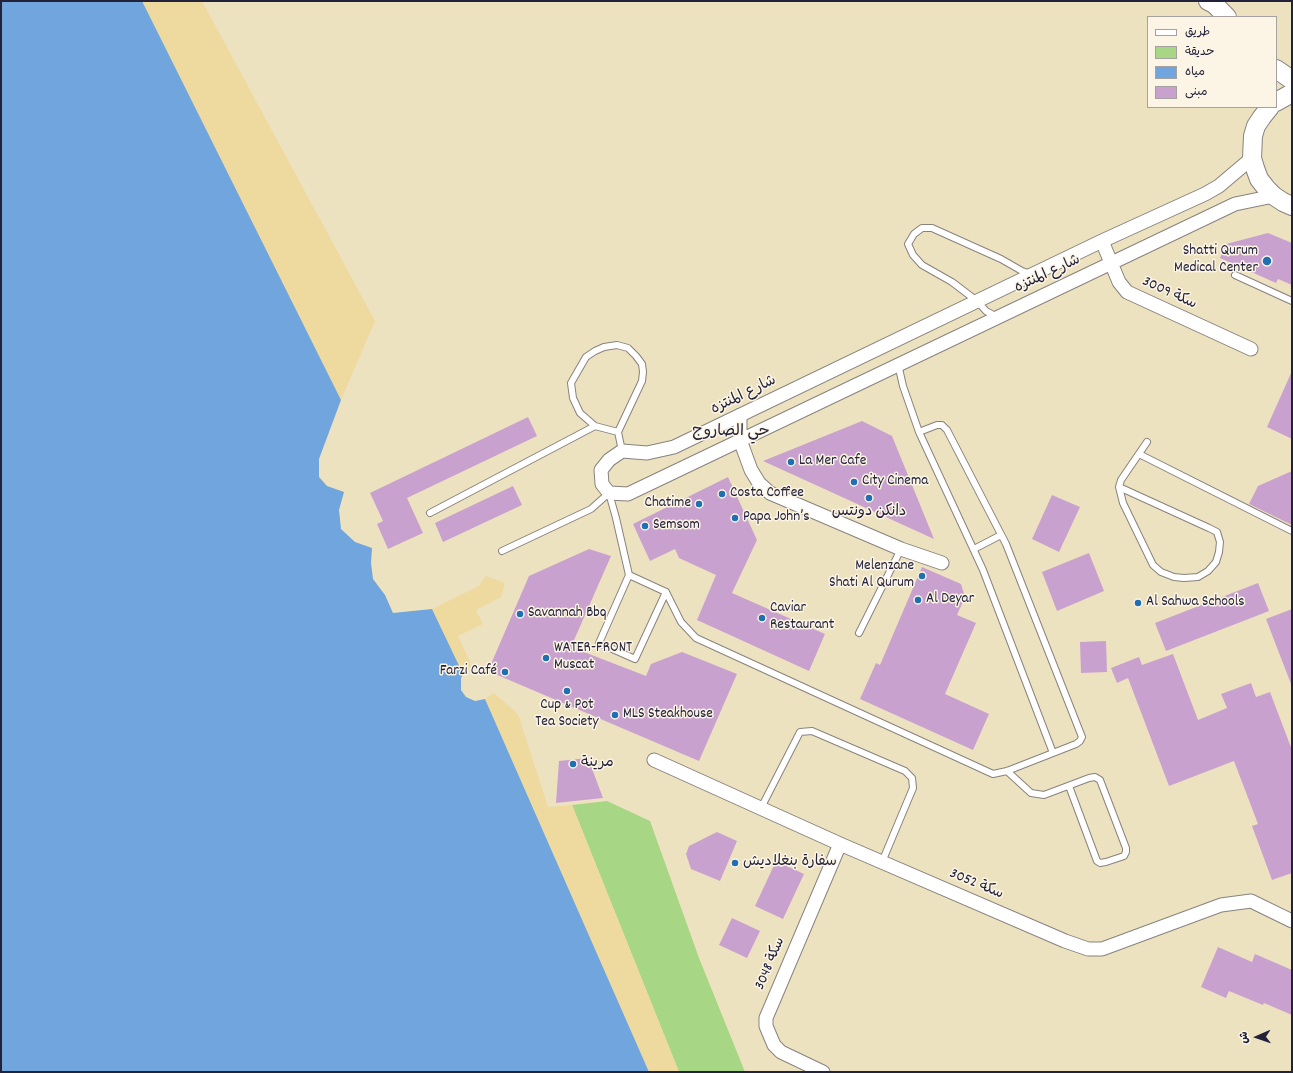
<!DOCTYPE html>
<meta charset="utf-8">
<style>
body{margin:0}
#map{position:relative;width:1293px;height:1073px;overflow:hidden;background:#ede2c0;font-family:Dekko,"Playpen Sans Arabic",sans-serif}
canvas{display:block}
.frame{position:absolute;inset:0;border:2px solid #22223b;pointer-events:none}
.legend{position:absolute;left:1147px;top:16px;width:130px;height:92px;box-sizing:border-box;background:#fcf5e5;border:1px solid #a5a1a1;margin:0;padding:5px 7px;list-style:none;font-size:12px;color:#22223b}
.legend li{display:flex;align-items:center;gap:8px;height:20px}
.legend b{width:20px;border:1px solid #a5a1a1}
.north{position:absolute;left:1237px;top:1017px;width:40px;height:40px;-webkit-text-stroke:3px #fcf5e5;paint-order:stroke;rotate:268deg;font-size:11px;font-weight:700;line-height:16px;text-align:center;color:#22223b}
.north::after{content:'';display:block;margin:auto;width:14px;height:18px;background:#22223b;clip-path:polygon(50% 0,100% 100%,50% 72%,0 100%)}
</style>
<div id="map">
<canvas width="1293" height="1073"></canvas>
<div class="frame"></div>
<ul class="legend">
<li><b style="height:5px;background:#fff"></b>طريق</li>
<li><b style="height:11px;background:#a7d684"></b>حديقة</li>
<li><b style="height:11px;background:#70a5dd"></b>مياه</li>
<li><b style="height:11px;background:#c9a1cf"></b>مبنى</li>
</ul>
<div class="north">ش</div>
</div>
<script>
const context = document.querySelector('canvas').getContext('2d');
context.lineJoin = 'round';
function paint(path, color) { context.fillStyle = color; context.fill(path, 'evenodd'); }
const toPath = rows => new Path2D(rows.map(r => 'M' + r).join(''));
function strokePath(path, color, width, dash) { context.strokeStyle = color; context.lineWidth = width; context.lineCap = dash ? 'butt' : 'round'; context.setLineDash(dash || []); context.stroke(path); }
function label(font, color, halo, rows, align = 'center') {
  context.font = font + ' Dekko,"Playpen Sans Arabic",sans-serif'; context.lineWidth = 3; context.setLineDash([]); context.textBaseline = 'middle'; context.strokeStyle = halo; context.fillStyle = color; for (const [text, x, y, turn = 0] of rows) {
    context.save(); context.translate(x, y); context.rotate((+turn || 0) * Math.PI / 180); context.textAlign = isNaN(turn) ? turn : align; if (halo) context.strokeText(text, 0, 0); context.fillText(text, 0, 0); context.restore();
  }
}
paint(toPath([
 [607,801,650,821,699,958,745,1072,679,1072,572,805]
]), '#a7d684');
paint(toPath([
 [142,1,202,1,375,321,341,400],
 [486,576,505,583,501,597,476,610,483,624,458,636,472,666,463,674,432,609,479,586],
 [494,693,518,714,548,807,572,805,679,1072,649,1072,485,699]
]), '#eeda9e');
paint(toPath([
 [1,1,142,1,341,400,319,459,319,477,327,486,344,492,339,510,341,529,355,542,372,548,371,563,373,579,385,595,393,613,432,609,463,674,461,678,461,690,466,697,475,701,485,699,649,1072,1,1072]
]), '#70a5dd');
paint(toPath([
 [1268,233,1292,243,1292,285,1278,279,1276,283,1220,258,1226,244],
 [1292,371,1292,439,1267,427],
 [528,417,537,436,407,498,423,533,388,549,377,524,383,521,370,493],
 [862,421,892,436,934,539,763,461],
 [1292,471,1292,525,1249,504,1258,486],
 [728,477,757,540,732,593,825,634,809,671,697,620,716,575,679,558,675,549,650,561,633,524],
 [513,486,522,505,443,542,435,523],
 [1052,495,1080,507,1059,552,1032,539],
 [589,549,611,556,571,647,646,676,651,664,682,652,737,674,699,761,488,671,529,576],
 [1089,553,1104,591,1057,611,1042,572],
 [922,567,961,584,965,597,957,615,976,623,945,694,989,714,973,750,860,699,876,663,880,665],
 [1258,583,1269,611,1166,651,1155,623],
 [1292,609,1292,684,1291,684,1266,619],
 [1106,641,1107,672,1081,673,1080,642],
 [1173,654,1198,720,1227,708,1221,694,1251,683,1256,697,1270,692,1292,750,1292,873,1272,880,1252,826,1258,824,1234,761,1169,786,1128,678,1117,683,1111,668,1139,657,1142,665],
 [588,758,603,798,556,803,559,761],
 [717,832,737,841,720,881,691,869,686,854,689,846],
 [776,861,804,874,783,919,755,906],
 [732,918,760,931,747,958,719,945],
 [1218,947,1252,962,1255,954,1292,970,1292,1015,1264,1003,1263,1005,1229,991,1226,998,1201,987]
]), '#c9a1cf');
const lane = toPath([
 [1235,275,1292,301],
 [997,317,986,311,977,301,952,282,922,265,913,255,908,244,914,234,922,228,932,228,1001,259,1022,271,1031,274],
 [898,364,903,386,919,432,983,570,1053,753],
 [595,426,580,413,573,398,571,383,586,357,595,351,604,347,617,345,628,348,636,356,642,364,643,372,642,381,618,432],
 [1139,454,1292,531],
 [1119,487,1209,528,1217,532,1220,542,1219,552,1216,562,1208,571,1198,577,1184,578,1174,577,1161,572,1153,565,1123,503,1119,487,1121,480,1147,442],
 [430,513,595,426,618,432,622,451],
 [974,549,1001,535],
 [502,551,591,509,609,493,616,518,629,575,599,643,635,659,666,592,629,575],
 [666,592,681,622,696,638,993,774,1007,771,1076,744,1080,741,1082,737,1006,544,947,430,942,425,937,425,919,432],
 [859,633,901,549],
 [1007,771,1031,793,1044,795,1089,778,1095,777,1100,780,1126,848,1126,852,1124,856,1106,862,1100,863,1097,861,1069,786],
 [761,808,800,732,812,731,905,771,912,778,913,788,882,862]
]);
const street = toPath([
 [1252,158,1219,186,1205,194,1102,241,674,447,647,453,622,451,609,460,601,470,602,484,609,493,628,494,1235,204,1274,196],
 [1102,241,1119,282,1127,292,1251,349],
 [740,415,740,440,751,470,759,483,770,493,901,549,942,563],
 [654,760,840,844,1065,941,1088,949,1102,949,1221,905,1251,901,1292,921],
 [823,1072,781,1052,774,1045,766,1026,766,1018,840,844]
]);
const secondary = toPath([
 [1208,1,1214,4,1227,17],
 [1276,69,1292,80],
 [1276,102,1292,93],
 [1270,107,1262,117,1256,126,1253,136,1252,158,1255,168,1259,179,1266,188,1274,196,1283,202,1292,206]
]);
strokePath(lane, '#88827e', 8);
strokePath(street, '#88827e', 15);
strokePath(secondary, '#88827e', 20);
strokePath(lane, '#fff', 6);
strokePath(street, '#fff', 13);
strokePath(secondary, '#fff', 18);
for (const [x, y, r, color] of [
 [1267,261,5,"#1f6fb2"],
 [791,462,4,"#1f6fb2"],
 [854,482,4,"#1f6fb2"],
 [722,494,4,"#1f6fb2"],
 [869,498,4,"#1f6fb2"],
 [699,504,4,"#1f6fb2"],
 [735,518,4,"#1f6fb2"],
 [645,526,4,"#1f6fb2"],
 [922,576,4,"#1f6fb2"],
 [918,600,4,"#1f6fb2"],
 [1138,603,4,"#1f6fb2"],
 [520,614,4,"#1f6fb2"],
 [762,618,4,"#1f6fb2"],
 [546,658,4,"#1f6fb2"],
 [505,672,4,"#1f6fb2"],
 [567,691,4,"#1f6fb2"],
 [615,715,4,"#1f6fb2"],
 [573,764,4,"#1f6fb2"],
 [735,863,4,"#1f6fb2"]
]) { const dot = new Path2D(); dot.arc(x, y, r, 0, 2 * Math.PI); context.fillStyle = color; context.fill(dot); strokePath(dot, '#fcf5e5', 1.5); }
label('15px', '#22223b', '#fcf5e5', [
 ["Shatti Qurum",1258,252,"right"],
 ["Medical Center",1258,269,"right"],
 ["La Mer Cafe",799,462],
 ["City Cinema",862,482],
 ["Costa Coffee",730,494],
 ["Chatime",691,504,"right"],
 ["دانكن دونتس",869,513,"center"],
 ["Papa John’s",743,518],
 ["Semsom",653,526],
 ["Melenzane",914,567,"right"],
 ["Shati Al Qurum",914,584,"right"],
 ["Al Deyar",926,600],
 ["Al Sahwa Schools",1146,603],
 ["Caviar",770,609],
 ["Restaurant",770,626],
 ["Savannah Bbq",528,614],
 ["WATER-FRONT",554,649],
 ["Muscat",554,666],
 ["Farzi Café",497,672,"right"],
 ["Cup & Pot",567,706,"center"],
 ["Tea Society",567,723,"center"],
 ["MLS Steakhouse",623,715],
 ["مرينة",581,764],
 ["سفارة بنغلاديش",743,863]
], 'left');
label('15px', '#22223b', '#fcf5e5', [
 ["شارع المنتزه",1048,275,-25],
 ["سكة 3009",1169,294,25],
 ["شارع المنتزه",744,396,-26],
 ["سكة 3052",976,885,23],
 ["سكة 3048",771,964,-67]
]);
label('16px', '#22223b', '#fcf5e5', [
 ["حي الصاروج",731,433]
]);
</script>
